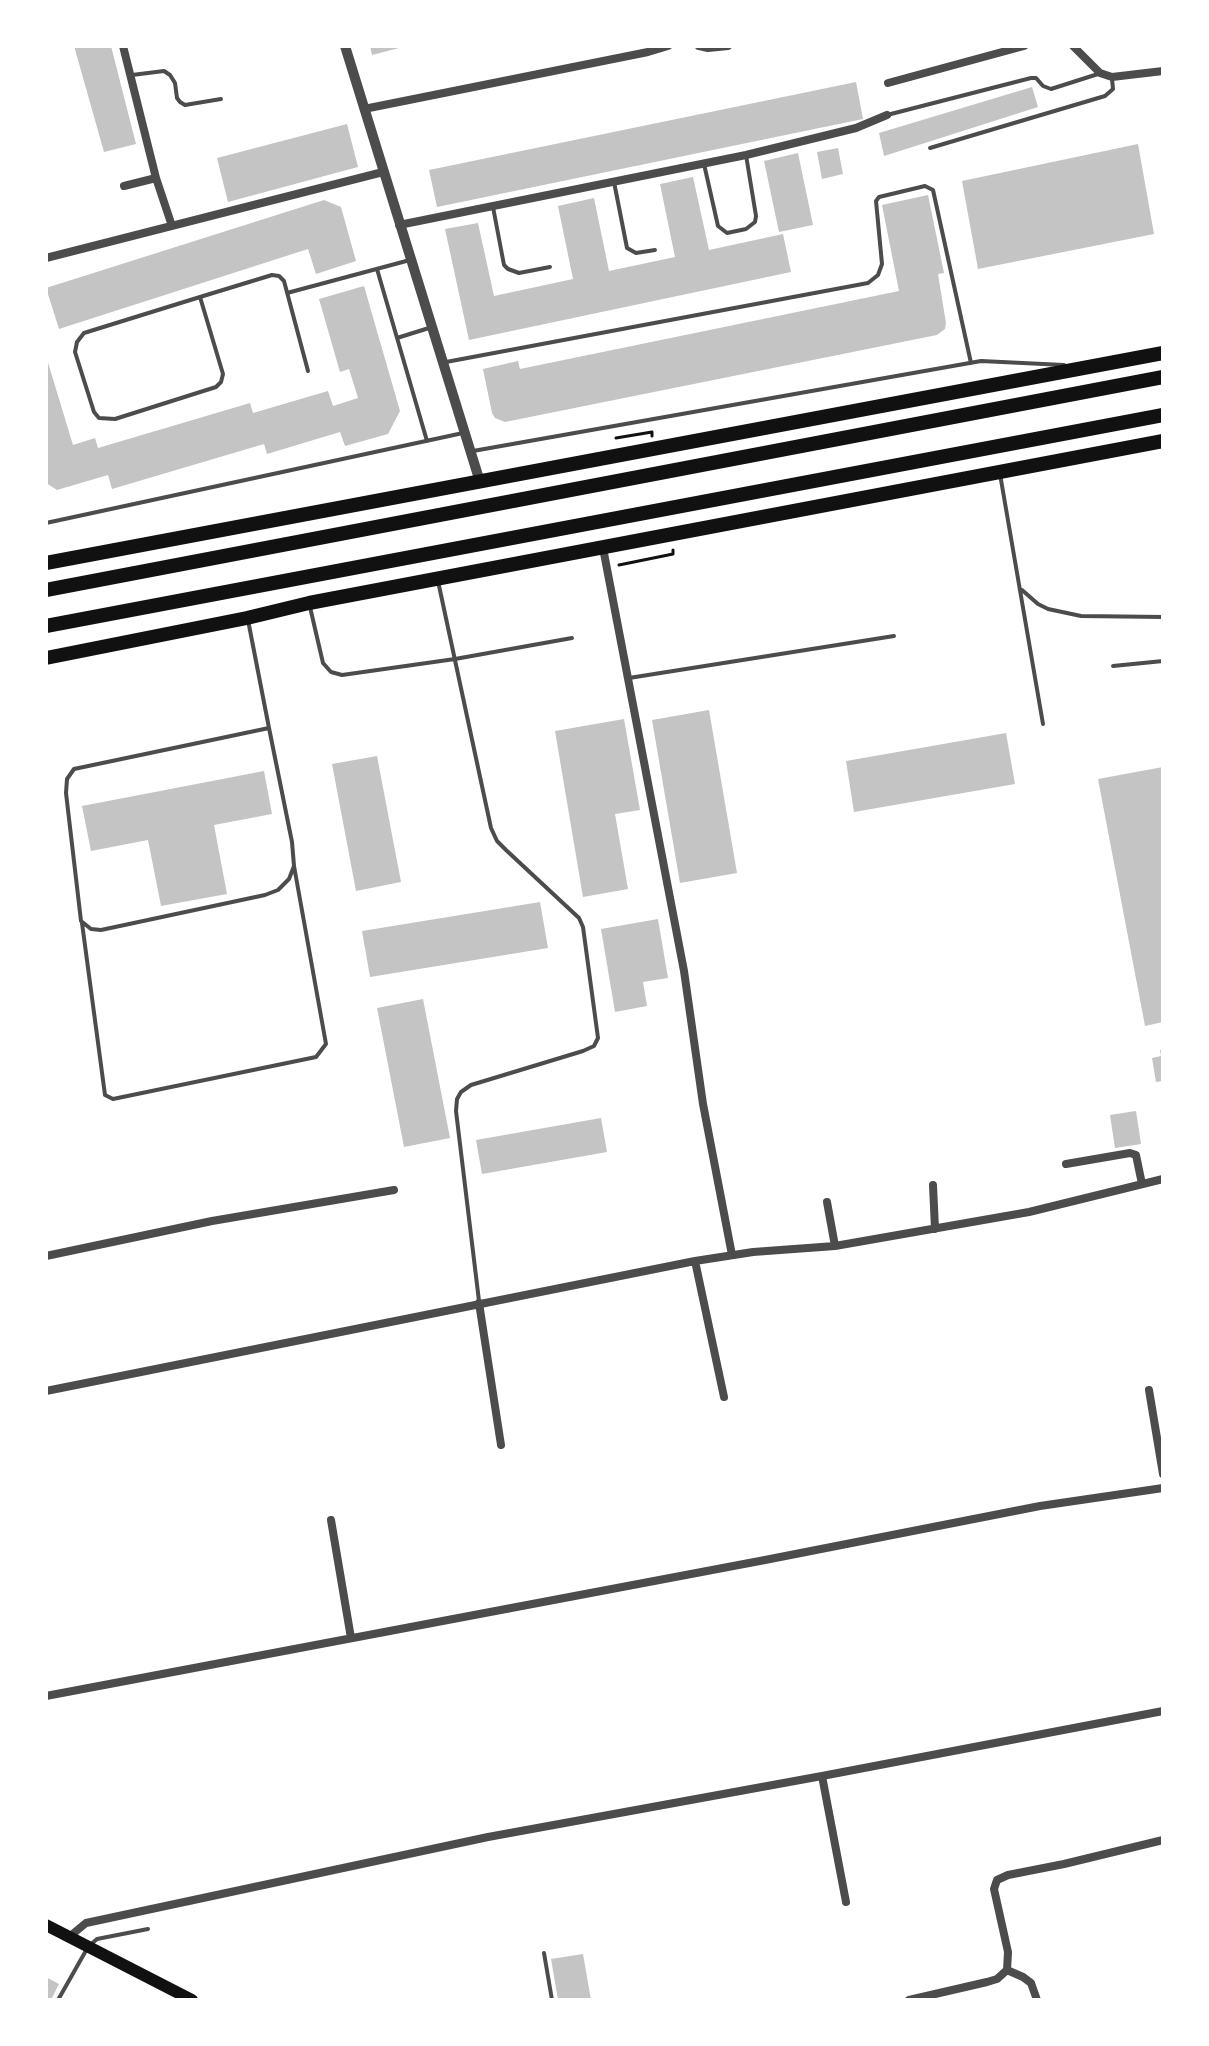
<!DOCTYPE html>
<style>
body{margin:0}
#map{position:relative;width:1209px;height:2046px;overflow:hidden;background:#fff;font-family:Barlow,sans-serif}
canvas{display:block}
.frame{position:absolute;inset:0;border:48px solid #fff;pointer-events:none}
</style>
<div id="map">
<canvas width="1209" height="2046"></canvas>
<div class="frame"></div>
</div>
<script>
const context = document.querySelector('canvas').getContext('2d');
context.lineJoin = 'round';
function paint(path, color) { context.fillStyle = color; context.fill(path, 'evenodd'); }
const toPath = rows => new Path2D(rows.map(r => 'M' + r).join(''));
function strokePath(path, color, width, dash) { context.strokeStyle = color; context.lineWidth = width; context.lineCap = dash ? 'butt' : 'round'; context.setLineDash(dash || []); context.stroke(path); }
paint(toPath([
 [74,46,111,46,136,144,104,152],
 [370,46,402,46,403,47,372,55],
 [856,82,863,119,437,207,429,170],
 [1032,87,1038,107,884,156,879,133],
 [347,124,358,167,228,202,217,158],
 [1138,144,1154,234,978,269,962,181],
 [838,148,843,174,822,179,817,152],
 [798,153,813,225,779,232,764,161],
 [693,177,709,250,783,234,791,272,469,340,445,229,478,223,494,296,573,279,558,206,594,198,609,271,675,257,660,184],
 [928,195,944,273,938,274,946,323,945,329,937,335,505,422,495,418,492,413,483,369,518,361,520,369,899,291,882,205],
 [324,200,341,207,356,261,316,274,308,249,59,329,46,288],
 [364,286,400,411,388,434,345,446,340,432,267,454,264,444,112,489,108,475,57,490,46,483,46,356,73,445,95,438,98,448,250,403,253,413,328,391,333,406,358,398,349,369,340,372,319,299],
 [709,710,737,873,680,883,652,720],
 [624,719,640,810,615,814,628,889,583,897,555,731],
 [1006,733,1015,784,854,812,846,761],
 [377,756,401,882,356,891,332,764],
 [1163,767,1163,1022,1145,1026,1098,779],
 [264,771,272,814,214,825,227,894,161,906,148,840,91,851,82,806],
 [540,902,548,948,370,977,362,931],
 [658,919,668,978,643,982,647,1006,615,1012,601,929],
 [423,999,450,1138,404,1147,377,1008],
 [1163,1049,1163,1081,1156,1082,1152,1058,1161,1056,1160,1050],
 [1136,1111,1141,1144,1115,1148,1110,1115],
 [601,1118,607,1152,482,1174,476,1140],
 [583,1954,591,2000,558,2000,551,1959],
 [46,1977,59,1984,51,2000,46,2000]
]), '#c4c4c4');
strokePath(toPath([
 [616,438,652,432,652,436],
 [619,565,673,554,673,550]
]), '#111', 3);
strokePath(toPath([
 [132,75,164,71,170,75,175,83,177,98,180,102,185,105,221,99],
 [887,115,1031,78,1036,78,1043,86,1051,89,1098,74],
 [930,148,1105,96,1113,89,1112,79],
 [46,151,46,166],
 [704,164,718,226,727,233,746,229,755,222,756,216,746,155],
 [614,182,627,248,636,253,655,250],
 [493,207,504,265,508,269,519,273,550,267],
 [377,269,427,441],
 [287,293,410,260],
 [200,297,223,374,221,382,216,387,115,419,99,418,94,412,75,352,77,342,84,333,200,297,272,275,279,276,284,281,308,371],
 [397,338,429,328],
 [446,362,868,283,878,275,882,264,876,201,879,197,925,186,933,190,971,363],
 [473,451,981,361,1064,365],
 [1000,474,1043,724],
 [46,523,463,433],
 [438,581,491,828,497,841,506,850,579,918,583,927,598,1038,594,1046,583,1051,471,1085,461,1092,457,1099,456,1111,479,1301],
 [1022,590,1038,604,1048,609,1081,616,1163,617],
 [310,607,323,663,331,672,342,675,455,659,572,638],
 [248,620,269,728,292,842,294,866,289,879,278,890,265,895,101,930,91,929,81,921,66,793,67,779,74,769,269,728],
 [1113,666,1163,661],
 [629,678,894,636],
 [82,923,105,1095,113,1099,316,1057,326,1044,294,866],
 [46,1070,46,1074],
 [544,1953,552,2000],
 [58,2000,88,1947,97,1939,148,1929]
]), '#4c4c4c', 4);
strokePath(toPath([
 [123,46,156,178,124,186],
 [699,46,708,48,728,46],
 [1073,46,1100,73,1112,77,1163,71],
 [888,83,1024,46],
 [364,109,648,52,668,46],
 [156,178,172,226],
 [399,225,746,155,856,128,887,115],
 [46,258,383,172],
 [603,548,684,971,703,1104,732,1255],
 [1066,1164,1130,1153,1136,1155,1142,1184],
 [933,1185,935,1229],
 [827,1202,835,1246],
 [46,1256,212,1221,394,1190],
 [695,1261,724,1397],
 [479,1303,501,1445],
 [1149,1390,1163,1474],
 [46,1391,695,1261,753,1252,835,1246,1029,1212,1163,1179],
 [331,1520,351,1638],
 [46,1696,765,1560,1040,1506,1163,1488],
 [822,1776,846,1902],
 [69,1937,86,1923,488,1837,822,1776,1163,1711],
 [1007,1970,1023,1977,1031,1983,1037,2000],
 [909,2000,987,1982,997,1979,1007,1970,1008,1952,994,1889,997,1880,1008,1875,1064,1864,1163,1840]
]), '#4c4c4c', 8);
strokePath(toPath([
 [345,46,480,482]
]), '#4c4c4c', 10);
strokePath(toPath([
 [46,1925,192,2000]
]), '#111', 12);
strokePath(toPath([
 [46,563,1163,353],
 [46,590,1163,377],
 [46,626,1163,415],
 [46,658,247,618,309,603,1163,441]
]), '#111', 14);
</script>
